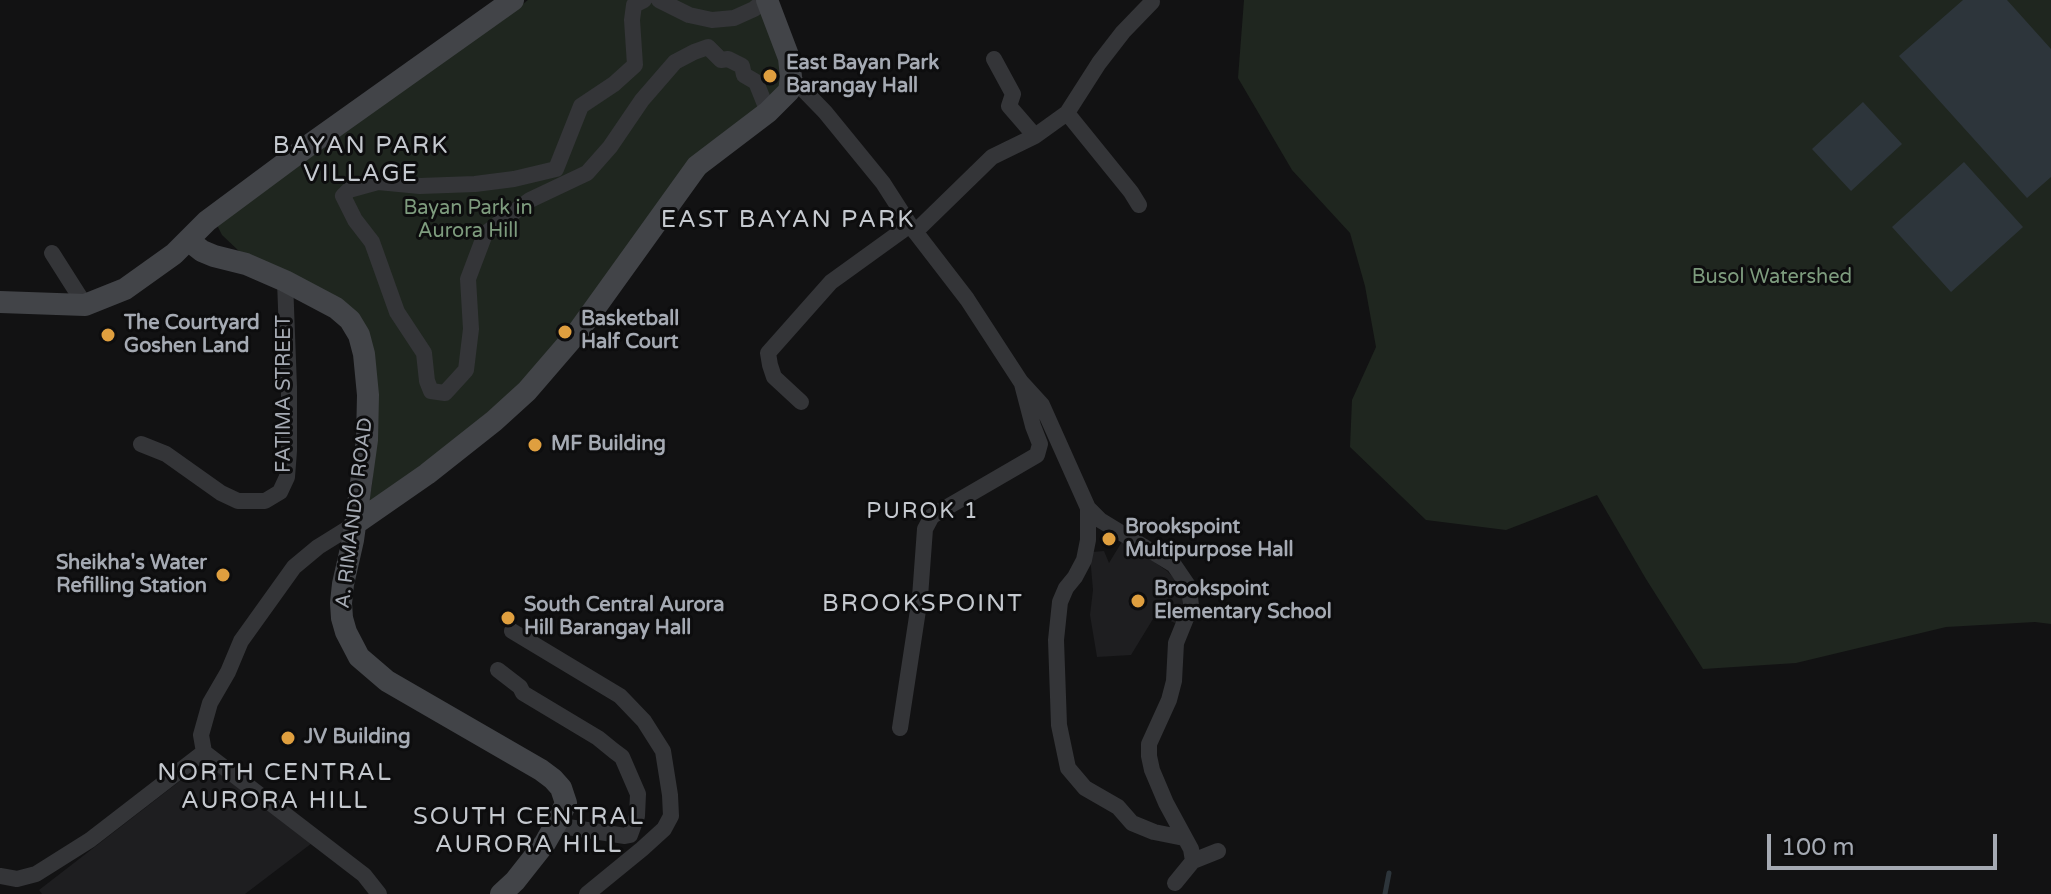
<!DOCTYPE html>
<style>
body{margin:0}
#map{position:relative;width:2051px;height:894px;overflow:hidden;background:#121213;font-family:"Varela Round",sans-serif}
canvas{display:block}
.scale{position:absolute;left:1767px;top:834px;width:230px;height:36px;box-sizing:border-box;border:4px solid #a5aab3;border-top:0;padding-left:10px;font-size:24px;line-height:28px;white-space:nowrap;color:#a5aab3;-webkit-text-stroke:6px #0d0d0e;paint-order:stroke}
</style>
<div id="map">
<canvas width="2051" height="894"></canvas>
<div class="scale">100 m</div>
</div>
<script>
const context = document.querySelector('canvas').getContext('2d');
context.lineJoin = 'round';
function paint(path, color) { context.fillStyle = color; context.fill(path, 'evenodd'); }
const toPath = rows => new Path2D(rows.map(r => 'M' + r).join(''));
function strokePath(path, color, width, dash) { context.strokeStyle = color; context.lineWidth = width; context.lineCap = dash ? 'butt' : 'round'; context.setLineDash(dash || []); context.stroke(path); }
function label(font, color, halo, rows, align = 'center') {
  context.font = font + ' "Varela Round",sans-serif'; context.lineWidth = 6; context.setLineDash([]); context.textBaseline = 'middle'; context.strokeStyle = halo; context.fillStyle = color; for (const [text, x, y, turn = 0] of rows) {
    context.save(); context.translate(x, y); context.rotate((+turn || 0) * Math.PI / 180); context.textAlign = isNaN(turn) ? turn : align; if (halo) context.strokeText(text, 0, 0); context.fillText(text, 0, 0); context.restore();
  }
}
paint(toPath([
 [1123,540,1167,571,1176,580,1183,594,1182,608,1177,624,1156,614,1131,655,1097,657,1090,615,1093,590,1090,556,1092,552,1104,551,1109,563],
 [216,767,316,840,245,894,42,894,39,890,189,774,195,782]
]), '#1e1e20');
paint(toPath([
 [528,0,758,0,773,38,783,76,778,91,521,384,421,469,368,505,372,485,373,469,366,331,241,253,222,235,218,227,218,216,503,20],
 [1244,0,2051,0,2051,624,2035,622,1946,627,1796,663,1703,669,1646,579,1597,495,1506,530,1426,520,1350,447,1352,400,1376,347,1365,286,1350,233,1292,170,1238,78]
]), '#1f261f');
paint(toPath([
 [1963,0,2007,0,2051,49,2051,177,2027,198,1899,56],
 [1863,102,1902,144,1851,191,1812,149],
 [1964,162,2023,227,1951,292,1892,227]
]), '#2d353b');
strokePath(toPath([
 [1385,894,1389,873]
]), '#2d353b', 5);
strokePath(toPath([
 [644,0,634,5,632,20,635,65,614,84,581,106,556,169,514,179,475,184,420,186,378,182,349,190,343,196,355,220,372,242,397,312,424,353,427,381,431,391,445,393,466,370,471,329,468,279,485,234,530,200,587,173,610,147,642,100,675,62,694,52,708,47,721,60,728,59,742,66,744,75,756,82,768,112],
 [659,0,689,15,712,20,734,18,754,9,765,0],
 [994,59,1013,94,1009,106,1035,136],
 [791,77,825,112,883,183,910,225,967,299,1021,382,1042,405,1088,508,1100,520,1174,565,1189,587,1191,606,1176,643,1174,681,1169,700,1149,744,1149,756,1152,770,1166,803,1191,849,1193,861,1175,883],
 [1067,113,1131,192,1139,205],
 [915,232,992,157,1035,136,1067,113,1099,63,1123,32,1152,2],
 [52,253,85,305],
 [801,402,774,377,770,365,768,353,831,282,910,225],
 [141,444,166,454,221,493,238,501,265,501,280,492,287,477,289,451,289,387,285,281],
 [1088,508,1088,540,1084,560,1075,577,1066,588,1060,602,1056,640,1059,725,1068,768,1085,788,1118,807,1132,823,1154,832,1184,838],
 [512,631,620,696,644,721,663,751,670,795,671,816,664,829,642,849,587,894],
 [498,670,520,687,523,693,598,738,614,751,622,757,638,794,637,816,630,835,625,836,568,827,558,820],
 [900,728,920,597,925,529,932,516,1037,455,1040,444,1033,426,1022,384],
 [204,752,201,735,210,703,228,672,241,641,294,567,318,547,355,524],
 [204,752,364,875,379,894],
 [1193,861,1218,851],
 [0,876,17,879,36,874,90,840,204,752]
]), '#343538', 16);
strokePath(toPath([
 [188,240,202,251,214,256,246,264,285,281,336,308,350,320,359,335,364,354,368,395,367,440,353,540,343,584,341,603,342,618,346,632,359,657,387,681,541,770,553,779,561,788,566,803,558,820,545,843,515,881,501,894],
 [0,302,85,305,125,289,174,254,207,221,312,143,513,0],
 [355,524,427,474,494,421,527,391,577,333,697,166,768,112,789,91,791,77,789,58,767,0]
]), '#424448', 22);
for (const [x, y, r, color] of [
 [770,76,8,"#df9f3f"],
 [565,332,8,"#df9f3f"],
 [108,335,8,"#df9f3f"],
 [535,445,8,"#df9f3f"],
 [1109,539,8,"#df9f3f"],
 [223,575,8,"#df9f3f"],
 [1138,601,8,"#df9f3f"],
 [508,618,8,"#df9f3f"],
 [288,738,8,"#df9f3f"]
]) { const dot = new Path2D(); dot.arc(x, y, r, 0, 2 * Math.PI); context.fillStyle = color; context.fill(dot); strokePath(dot, '#0d0d0e', 3); }
label('bold 20px', '#a5aab3', '#0d0d0e', [
 ["East Bayan Park",786,64],
 ["Barangay Hall",786,87],
 ["Basketball",581,320],
 ["Half Court",581,343],
 ["The Courtyard",124,324],
 ["Goshen Land",124,347],
 ["MF Building",551,445],
 ["Brookspoint",1125,528],
 ["Multipurpose Hall",1125,551],
 ["Sheikha's Water",207,564,"right"],
 ["Refilling Station",207,587,"right"],
 ["Brookspoint",1154,590],
 ["Elementary School",1154,613],
 ["South Central Aurora",524,606],
 ["Hill Barangay Hall",524,629],
 ["JV Building",304,738]
], 'left');
label('20px', '#7e9c7e', '#0d0d0e', [
 ["Bayan Park in",468,209],
 ["Aurora Hill",468,232],
 ["Busol Watershed",1772,278]
]);
label('20px', '#a5aab3', '#0d0d0e', [
 ["FATIMA STREET",285,394,-90],
 ["A. RIMANDO ROAD",355,513,-83]
]);
context.letterSpacing = '2px';
label('22px', '#c5c9cf', '#0d0d0e', [
 ["PUROK 1",923,512]
]);
context.letterSpacing = '0px';
context.letterSpacing = '2px';
label('24px', '#c5c9cf', '#0d0d0e', [
 ["BAYAN PARK",361,147],
 ["VILLAGE",361,175],
 ["EAST BAYAN PARK",788,221],
 ["BROOKSPOINT",923,605],
 ["NORTH CENTRAL",275,774],
 ["AURORA HILL",275,802],
 ["SOUTH CENTRAL",529,818],
 ["AURORA HILL",529,846]
]);
context.letterSpacing = '0px';
</script>
